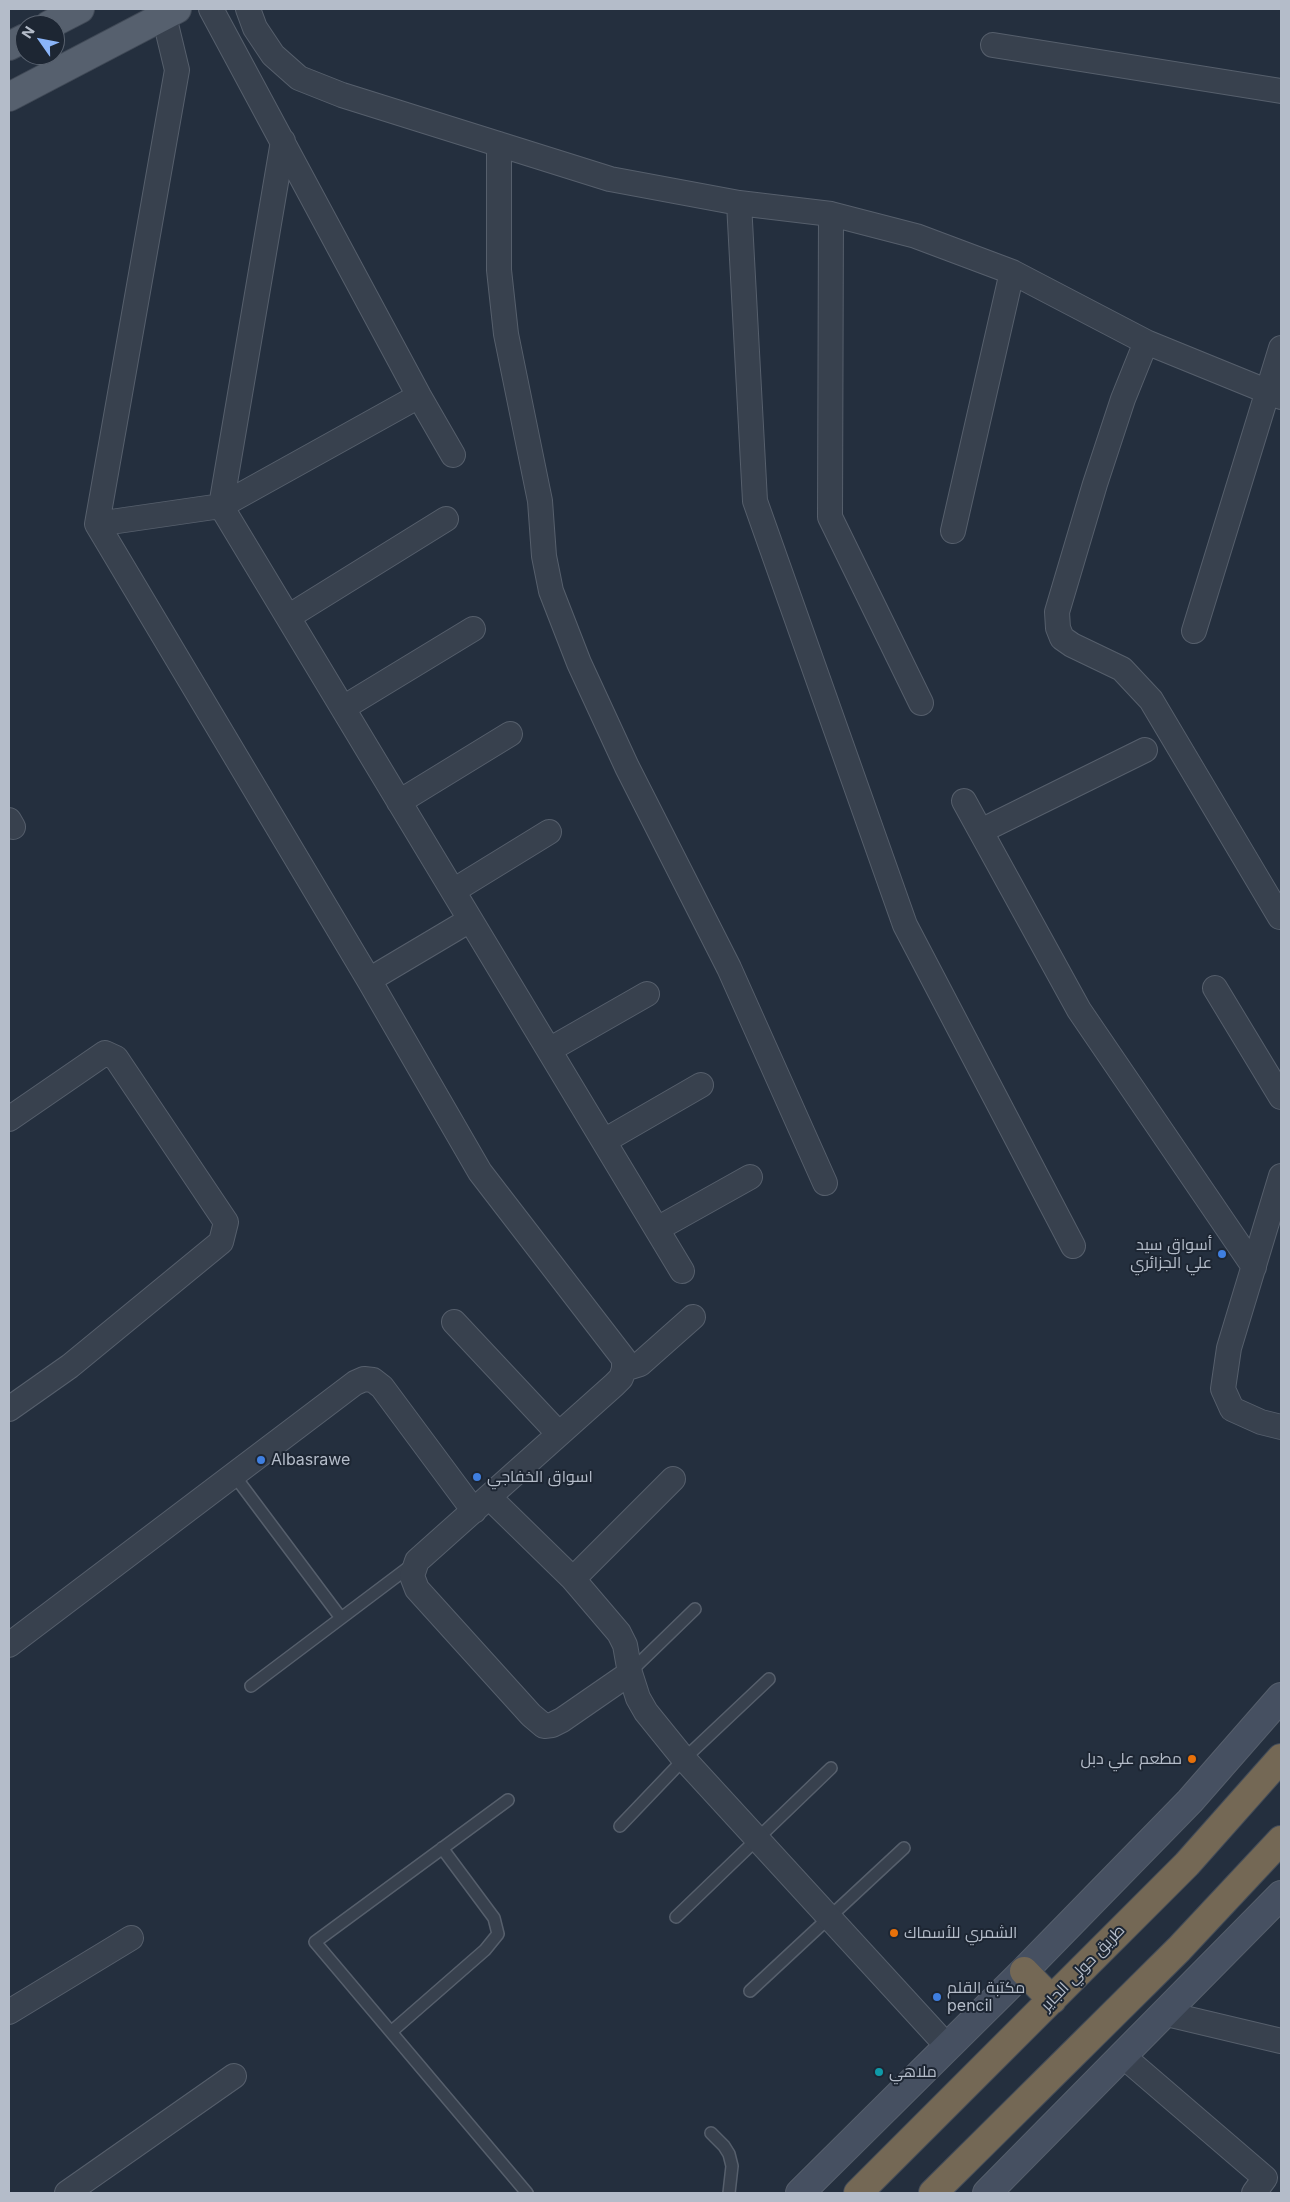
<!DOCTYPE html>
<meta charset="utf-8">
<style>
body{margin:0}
#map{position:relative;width:1290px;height:2202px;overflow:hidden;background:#242f3e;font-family:Inter,sans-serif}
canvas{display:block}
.frame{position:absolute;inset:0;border:10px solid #b4bcc9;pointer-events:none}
.north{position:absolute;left:15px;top:15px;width:50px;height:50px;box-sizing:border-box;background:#1d2633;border:1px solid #59626f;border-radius:50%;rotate:303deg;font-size:14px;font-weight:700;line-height:20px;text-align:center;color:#b4bcc9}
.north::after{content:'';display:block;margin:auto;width:18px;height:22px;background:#8ab4f8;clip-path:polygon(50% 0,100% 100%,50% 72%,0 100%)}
</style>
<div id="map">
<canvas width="1290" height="2202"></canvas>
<div class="frame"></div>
<div class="north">N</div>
</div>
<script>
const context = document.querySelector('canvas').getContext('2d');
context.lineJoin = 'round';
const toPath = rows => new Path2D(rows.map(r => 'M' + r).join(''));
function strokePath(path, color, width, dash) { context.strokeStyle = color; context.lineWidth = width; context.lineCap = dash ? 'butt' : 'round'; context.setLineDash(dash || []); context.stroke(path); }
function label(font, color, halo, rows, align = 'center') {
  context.font = font + ' Inter,Cairo,sans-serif'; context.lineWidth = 4; context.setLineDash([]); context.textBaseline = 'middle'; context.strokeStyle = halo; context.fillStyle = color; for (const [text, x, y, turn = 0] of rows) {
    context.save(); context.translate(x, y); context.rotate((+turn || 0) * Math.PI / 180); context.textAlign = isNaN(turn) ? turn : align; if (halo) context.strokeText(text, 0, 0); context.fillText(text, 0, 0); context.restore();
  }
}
const lane = toPath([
 [234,1475,341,1618],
 [630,1672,695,1609],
 [251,1686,413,1564],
 [508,1800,315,1942,527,2193],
 [620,1826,684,1759,769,1679],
 [676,1917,831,1768],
 [750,1991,904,1848],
 [391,2032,485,1950,498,1934,494,1918,442,1848],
 [711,2133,724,2146,729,2154,732,2166,729,2193]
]);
const street = toPath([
 [211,9,419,396,453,455],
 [248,9,255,28,273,55,299,78,342,95,610,179,739,203,831,214,916,236,1012,272,1146,342,1281,397],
 [164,16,177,70,97,524,369,980,480,1172,624,1359,624,1369,621,1378,614,1385,417,1561,412,1576,417,1589,531,1715,544,1726,552,1725,562,1720,630,1673],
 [993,45,1281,91],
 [283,141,221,506,682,1271],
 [499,144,499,270,506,334,540,501,544,556,551,591,579,663,627,767,729,968,825,1183],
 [739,203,755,501,905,925,1073,1246],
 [831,214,830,517,921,703],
 [1146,342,1123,399,1095,484,1057,612,1058,628,1062,638,1072,645,1122,669,1151,700,1280,917],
 [97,524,221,506,419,396],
 [953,531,1012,272],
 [288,617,446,519],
 [1194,631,1281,348],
 [343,708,473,629],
 [964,801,1079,1010,1254,1267],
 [399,802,510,734],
 [9,820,13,827],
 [981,831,1145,750],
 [453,891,549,832],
 [369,980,470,920],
 [1215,988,1281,1097],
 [549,1050,647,994],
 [9,1119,105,1053,116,1058,226,1222,221,1242,70,1366,9,1409],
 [604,1141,701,1085],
 [1281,1176,1229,1348,1223,1389,1232,1409,1261,1422,1281,1427],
 [657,1229,750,1177],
 [454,1322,559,1434],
 [624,1369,640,1364,693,1317],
 [489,1497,573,1579,619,1633,625,1645,630,1673,638,1698,646,1712,684,1759,948,2047],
 [573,1579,673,1479],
 [9,1645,355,1383,364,1379,373,1380,382,1387,474,1511],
 [9,2012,131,1938],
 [1163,2013,1281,2041],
 [1123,2056,1265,2178,1254,2193],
 [67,2193,234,2076]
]);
const secondary = toPath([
 [800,2193,1024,1971,1190,1801,1281,1697],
 [987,2193,1281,1895]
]);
const primary = toPath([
 [49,25,80,9],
 [9,46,25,38],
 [9,97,177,9]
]);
const highway = toPath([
 [1024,1971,1052,2000],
 [858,2193,1187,1864,1281,1758],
 [933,2193,1179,1949,1281,1840]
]);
strokePath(lane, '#565f6c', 14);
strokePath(street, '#565f6c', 26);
strokePath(secondary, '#565f6c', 30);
strokePath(primary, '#414a57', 30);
strokePath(highway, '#434c59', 30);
strokePath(lane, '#38414e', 11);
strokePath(street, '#38414e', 24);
strokePath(secondary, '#465061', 28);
strokePath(primary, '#56606e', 28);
strokePath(highway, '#746855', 28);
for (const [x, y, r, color] of [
 [1222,1254,5,"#3f7fe0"],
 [261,1460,5,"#3f7fe0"],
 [477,1477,5,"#3f7fe0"],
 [1192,1759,5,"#e8710a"],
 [894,1933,5,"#e8710a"],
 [937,1997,5,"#3f7fe0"],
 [879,2072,5,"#0f9aa8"]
]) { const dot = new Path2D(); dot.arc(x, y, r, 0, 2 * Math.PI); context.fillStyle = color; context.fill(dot); strokePath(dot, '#1d2633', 2); }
label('16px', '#b4bcc9', '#1d2633', [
 ["أسواق سيد",1212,1245,"right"],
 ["علي الجزائري",1212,1263,"right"],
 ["Albasrawe",271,1460],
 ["اسواق الخفاجي",487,1477],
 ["مطعم علي دبل",1182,1759,"right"],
 ["الشمري للأسماك",904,1933],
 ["مكتبة القلم",947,1988],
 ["pencil",947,2006],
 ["ملاهي",889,2072]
], 'left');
label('16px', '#b4bcc9', '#1d2633', [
 ["طريق حولي الجاير",1083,1968,-46]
]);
</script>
